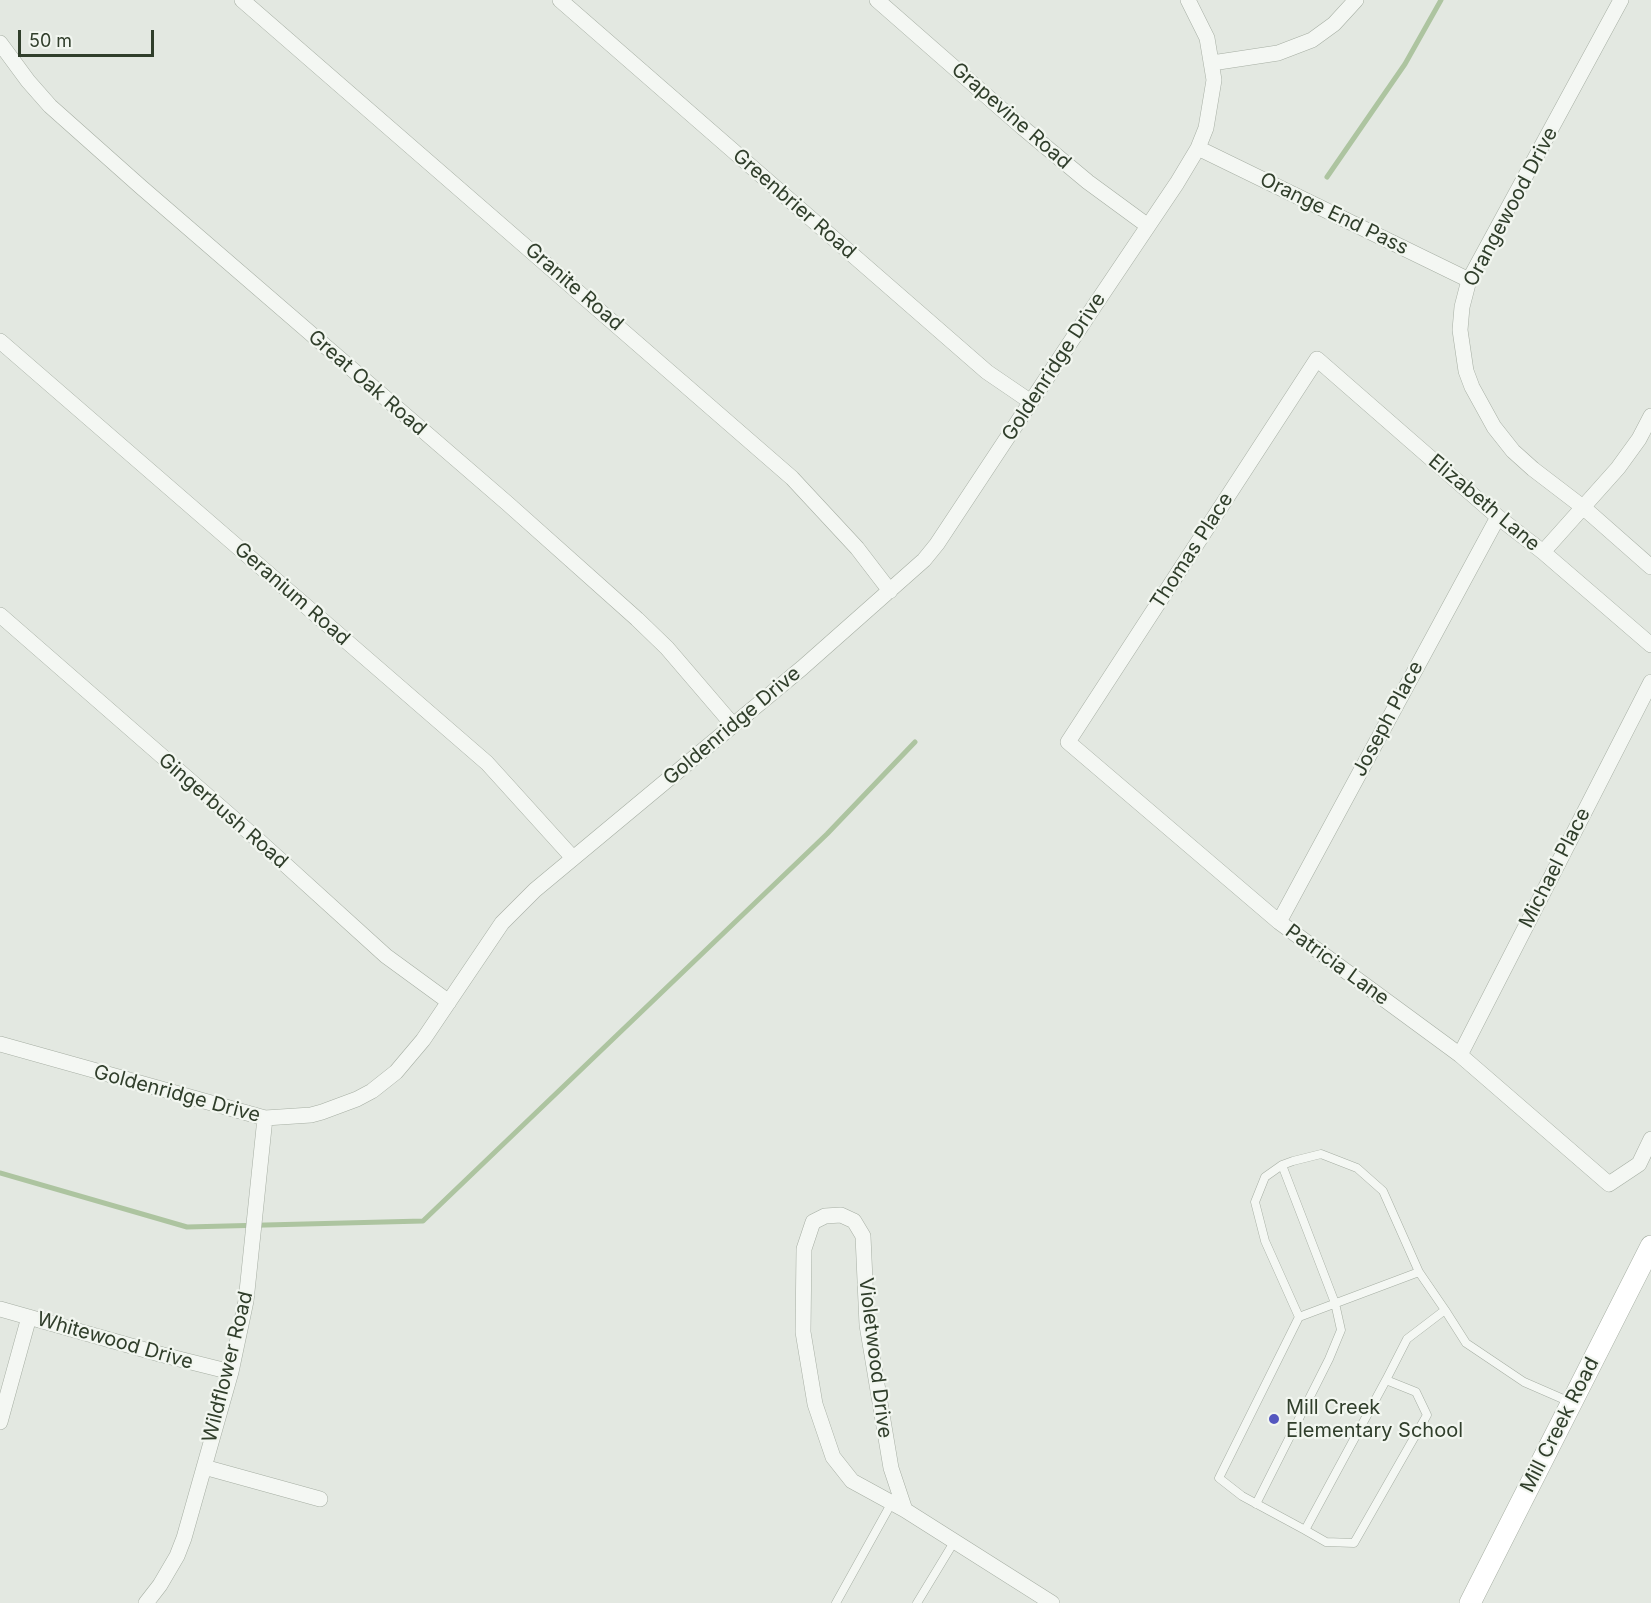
<!DOCTYPE html>
<style>
body{margin:0}
#map{position:relative;width:1651px;height:1603px;overflow:hidden;background:#e3e8e1;font-family:Inter,sans-serif}
canvas{display:block}
.scale{position:absolute;left:18px;top:30px;width:136px;height:27px;box-sizing:border-box;border:3px solid #303e2b;border-top:0;padding-left:8px;font-size:18px;line-height:21px;white-space:nowrap;color:#303e2b;-webkit-text-stroke:4px #f2f6f0;paint-order:stroke}
</style>
<div id="map">
<canvas width="1651" height="1603"></canvas>
<div class="scale">50 m</div>
</div>
<script>
const context = document.querySelector('canvas').getContext('2d');
context.lineJoin = 'round';
const toPath = rows => new Path2D(rows.map(r => 'M' + r).join(''));
function strokePath(path, color, width, dash) { context.strokeStyle = color; context.lineWidth = width; context.lineCap = dash ? 'butt' : 'round'; context.setLineDash(dash || []); context.stroke(path); }
function label(font, color, halo, rows, align = 'center') {
  context.font = font + ' Inter,sans-serif'; context.lineWidth = 4.5; context.setLineDash([]); context.textBaseline = 'middle'; context.strokeStyle = halo; context.fillStyle = color; for (const [text, x, y, turn = 0] of rows) {
    context.save(); context.translate(x, y); context.rotate((+turn || 0) * Math.PI / 180); context.textAlign = isNaN(turn) ? turn : align; if (halo) context.strokeText(text, 0, 0); context.fillText(text, 0, 0); context.restore();
  }
}
strokePath(toPath([
 [1327,177,1405,64,1441,0],
 [0,1173,187,1227,423,1221,827,834,915,742]
]), '#adc4a0', 5);
const lane = toPath([
 [1299,1317,1265,1241,1255,1202,1265,1177,1282,1165,1293,1161,1321,1154,1357,1168,1383,1191,1419,1272],
 [1386,1380,1305,1530,1326,1542,1354,1543,1427,1415,1416,1392,1386,1380,1407,1339,1445,1310,1466,1343,1524,1382,1570,1402],
 [1256,1504,1329,1359,1341,1330,1335,1303,1282,1165],
 [1305,1530,1242,1496,1219,1478,1299,1317,1419,1272,1445,1310],
 [836,1603,891,1504],
 [917,1603,954,1542]
]);
const street = toPath([
 [242,0,792,478,857,548,890,591],
 [560,0,987,372,1031,402],
 [877,0,1022,127,1088,182,1148,226],
 [1621,0,1469,280,1462,307,1460,330,1466,371,1472,387,1494,427,1513,451,1533,469,1584,508,1651,567],
 [0,43,28,81,50,106,141,187,507,503,637,619,667,648,733,725],
 [1212,63,1278,53,1312,40,1334,24,1356,0],
 [1198,148,1469,280],
 [0,341,487,763,573,858],
 [1543,552,1618,468,1639,439,1651,416],
 [0,615,257,839,386,956,449,1002],
 [1651,645,1543,552,1498,517,1317,359,1068,742,1279,922,1460,1055,1609,1184,1639,1164,1651,1139],
 [1279,922,1498,517],
 [0,1044,265,1118,311,1115,322,1112,357,1099,372,1091,396,1072,423,1040,502,923,535,890,802,668,924,560,937,544,1095,305,1177,183,1198,148,1206,128,1214,80,1207,38,1188,0],
 [1460,1055,1651,682],
 [0,1309,163,1355,231,1372],
 [0,1422,29,1317],
 [204,1467,320,1499],
 [905,1510,891,1468,867,1325,863,1236,854,1221,841,1215,825,1216,813,1222,804,1249,803,1332,815,1404,833,1457,852,1481,905,1510,1052,1603],
 [146,1603,160,1585,177,1556,184,1538,231,1372,246,1301,265,1118]
]);
const secondary = toPath([
 [1470,1603,1651,1246]
]);
strokePath(lane, '#a6aea3', 9);
strokePath(street, '#a6aea3', 16);
strokePath(secondary, '#a6aea3', 22);
strokePath(lane, '#f4f7f3', 8);
strokePath(street, '#f4f7f3', 15);
strokePath(secondary, '#fff', 21);
for (const [x, y, r, color] of [
 [1274,1419,6,"#5457bf"]
]) { const dot = new Path2D(); dot.arc(x, y, r, 0, 2 * Math.PI); context.fillStyle = color; context.fill(dot); strokePath(dot, '#f2f6f0', 2); }
label('20px', '#303e2b', '#f2f6f0', [
 ["Grapevine Road",1011,116,41],
 ["Greenbrier Road",794,204,41],
 ["Orangewood Drive",1511,207,-62],
 ["Orange End Pass",1334,214,26],
 ["Granite Road",574,287,41],
 ["Goldenridge Drive",1054,367,-57],
 ["Great Oak Road",367,383,41],
 ["Elizabeth Lane",1484,503,40],
 ["Thomas Place",1192,551,-57],
 ["Geranium Road",292,594,41],
 ["Joseph Place",1388,719,-62],
 ["Goldenridge Drive",732,726,-40],
 ["Gingerbush Road",223,811,41],
 ["Michael Place",1555,868,-63],
 ["Patricia Lane",1337,965,36],
 ["Goldenridge Drive",177,1094,15],
 ["Whitewood Drive",115,1341,16],
 ["Violetwood Drive",875,1358,83],
 ["Wildflower Road",228,1367,-76],
 ["Mill Creek Road",1560,1425,-63]
]);
label('20px', '#303e2b', '#f2f6f0', [
 ["Mill Creek",1286,1408],
 ["Elementary School",1286,1431]
], 'left');
</script>
